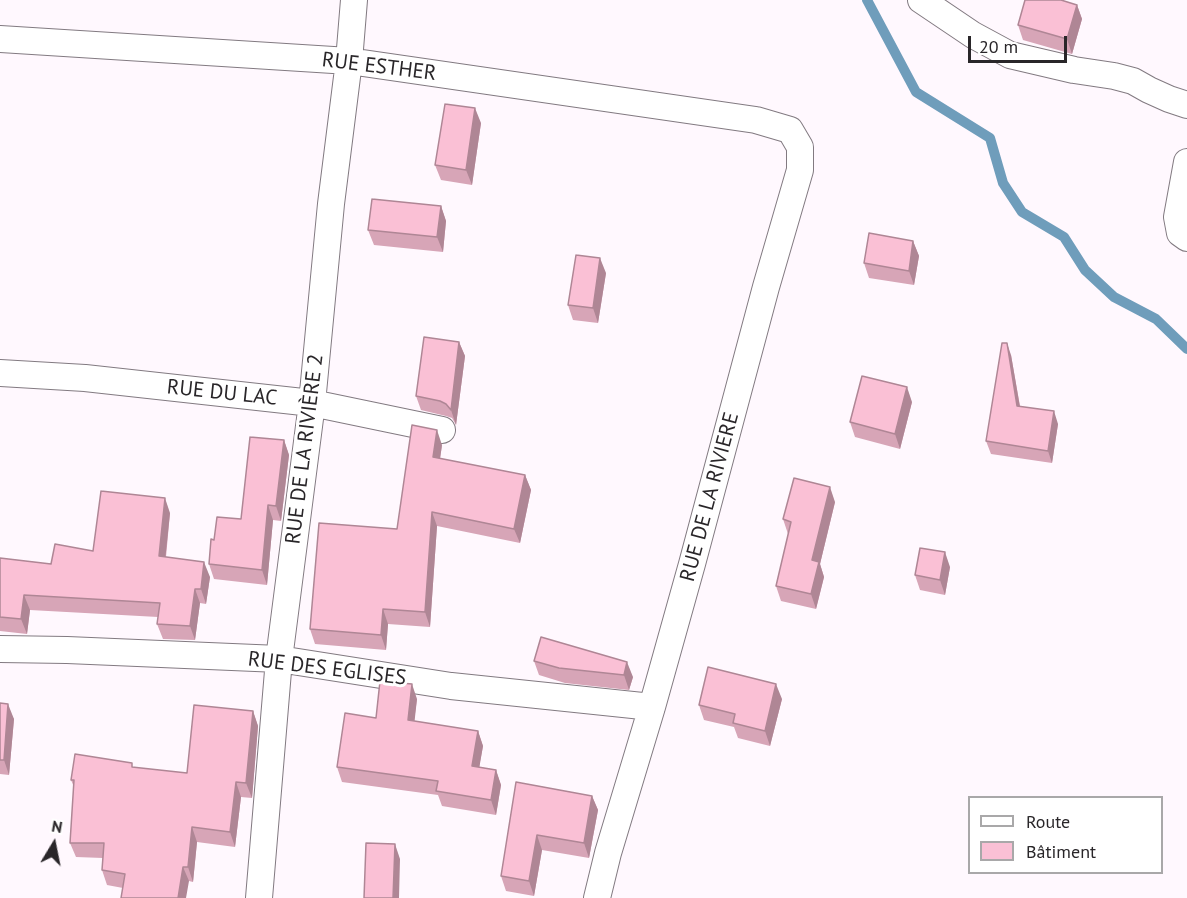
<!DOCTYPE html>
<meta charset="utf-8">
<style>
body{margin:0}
#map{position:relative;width:1187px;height:898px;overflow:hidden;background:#fff8fe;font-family:"PT Sans",sans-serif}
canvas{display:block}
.legend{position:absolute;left:968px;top:796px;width:195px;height:78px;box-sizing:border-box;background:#fff;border:2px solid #a9a8a9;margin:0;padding:8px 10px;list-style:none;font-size:18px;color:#292629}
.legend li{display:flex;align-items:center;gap:12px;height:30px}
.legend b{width:30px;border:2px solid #a9a8a9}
.north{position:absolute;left:24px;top:814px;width:60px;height:60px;-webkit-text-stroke:4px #fff;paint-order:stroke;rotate:10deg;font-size:16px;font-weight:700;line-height:24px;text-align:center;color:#292629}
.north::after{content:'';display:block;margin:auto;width:21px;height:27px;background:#292629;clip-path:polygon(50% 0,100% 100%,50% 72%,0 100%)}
.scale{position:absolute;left:968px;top:36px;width:99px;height:27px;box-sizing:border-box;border:3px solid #292629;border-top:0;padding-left:8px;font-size:18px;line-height:21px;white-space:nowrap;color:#292629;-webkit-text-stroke:4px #fff;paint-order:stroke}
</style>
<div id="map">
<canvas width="1187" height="898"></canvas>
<ul class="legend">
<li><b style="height:8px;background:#fff"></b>Route</li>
<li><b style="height:16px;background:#fac0d5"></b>Bâtiment</li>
</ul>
<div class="north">N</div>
<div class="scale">20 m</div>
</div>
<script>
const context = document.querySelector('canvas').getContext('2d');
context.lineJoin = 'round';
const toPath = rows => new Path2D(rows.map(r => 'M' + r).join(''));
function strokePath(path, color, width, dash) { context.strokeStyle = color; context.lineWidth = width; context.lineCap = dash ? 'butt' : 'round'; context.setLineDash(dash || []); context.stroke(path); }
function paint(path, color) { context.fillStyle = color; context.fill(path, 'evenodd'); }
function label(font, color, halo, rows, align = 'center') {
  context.font = font + ' "PT Sans",sans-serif'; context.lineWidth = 6; context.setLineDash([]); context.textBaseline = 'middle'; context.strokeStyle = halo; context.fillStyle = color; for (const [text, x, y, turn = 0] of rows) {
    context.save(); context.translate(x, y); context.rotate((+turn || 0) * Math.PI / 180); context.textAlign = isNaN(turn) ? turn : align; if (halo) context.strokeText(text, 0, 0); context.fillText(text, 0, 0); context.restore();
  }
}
strokePath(toPath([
 [867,0,916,92,990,138,1003,183,1022,212,1064,237,1085,270,1114,297,1156,319,1187,349]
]), '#6f9dbb', 10);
const minor = toPath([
 [921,0,973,35,1010,55,1074,70,1114,76,1133,81,1149,90,1169,99,1187,105],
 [0,39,349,61,756,120,790,130,800,147,800,170,766,287,692,564,652,707,608,853,597,898],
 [1187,162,1177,217,1180,233,1187,238],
 [0,373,85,378,312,403,442,430],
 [0,649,67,650,279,659,451,686,652,707],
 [259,898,279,659,312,403,331,204,349,61,354,0]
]);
strokePath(minor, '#827a81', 28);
strokePath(minor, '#fff', 26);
paint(toPath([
 [1077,5,1082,19,1072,54,1023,40,1018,25],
 [481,123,472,185,441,180,435,165],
 [441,206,446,221,443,252,374,245,368,230],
 [913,241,919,256,914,285,869,278,864,263],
 [606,273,598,323,573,320,568,305],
 [459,342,465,356,456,425,452,418,446,416,421,410,416,396],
 [1011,355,1020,406,1058,424,1052,463,991,454,986,441],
 [912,402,900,449,855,437,850,422],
 [284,440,289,455,281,521,273,520,267,585,214,579,209,564,214,540,241,519],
 [442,445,440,459,525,475,531,490,520,543,437,526,430,627,388,624,386,650,315,644,310,629,397,529],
 [835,502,820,564,824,577,816,609,781,601,776,586,788,534,783,519],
 [170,513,166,557,210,577,206,604,200,603,195,640,163,639,157,624,158,617,30,610,27,634,0,631,0,558,51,564,93,551],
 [950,567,945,595,920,590,915,575],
 [541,637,633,677,629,690,565,683,539,675,534,661],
 [417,699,414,721,478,731,483,746,479,767,496,770,501,785,496,815,442,806,438,795,342,782,337,767,376,718],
 [782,699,770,746,738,738,734,727,704,720,699,705],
 [0,703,14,719,9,775,0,774],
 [253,711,258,726,252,798,241,797,235,847,197,842,193,882,189,881,123,888,107,885,102,870,103,858,76,857,70,843,74,787,71,780,187,773],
 [516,782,592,796,598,810,589,858,542,850,534,896,506,891,501,876]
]), '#d7a5b7');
paint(toPath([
 [1077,5,1082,19,1072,54,1067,39],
 [475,108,481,123,472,185,466,170],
 [441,206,446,221,443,252,437,237],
 [913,241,919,256,914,285,909,271],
 [600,258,606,273,598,323,593,308],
 [459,342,465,356,456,425,451,410],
 [1007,343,1011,355,1022,419,1017,406],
 [907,387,912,402,900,449,895,434],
 [1054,411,1058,424,1052,463,1048,451],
 [437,430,442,445,438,472,433,457],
 [284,440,289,455,281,521,276,506],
 [525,475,531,490,520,543,514,529],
 [830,487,835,502,820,564,824,577,816,609,811,594,812,560],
 [165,498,170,513,164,571,159,556],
 [268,505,273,520,267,585,262,570],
 [432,512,437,526,430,627,425,612],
 [945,552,950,567,945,595,940,580],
 [204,562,210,577,206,604,201,589],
 [195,589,200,603,195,640,190,626],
 [24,595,30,610,27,634,21,619],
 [383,609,388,624,386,650,381,635],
 [627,662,633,677,629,690,624,675],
 [412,684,417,699,413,735,408,720],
 [776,684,782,699,770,746,765,731],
 [8,704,14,719,9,775,4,760],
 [253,711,258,726,252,798,246,783],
 [478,731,483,746,477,781,472,766],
 [496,770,501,785,496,815,491,800],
 [236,782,241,797,235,847,230,832],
 [592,796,598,810,589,858,584,843],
 [192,827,197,842,193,882,188,867],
 [537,835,542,850,534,896,529,881],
 [395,844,400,859,399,898,393,898],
 [183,867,189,881,186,898,178,898]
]), '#af8695');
const building = toPath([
 [1025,0,1061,0,1077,5,1067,39,1018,25,1025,0],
 [445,104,475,108,466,170,435,165,445,104],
 [372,199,441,206,437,237,368,230,372,199],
 [869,233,913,241,909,271,864,263,869,233],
 [576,255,600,258,593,308,568,305,576,255],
 [424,337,459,342,451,410,446,404,440,401,416,396,424,337],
 [1002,343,1007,343,1017,406,1054,411,1048,451,986,441,1002,343],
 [862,376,907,387,895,434,850,422,862,376],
 [412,425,437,430,433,457,525,475,514,529,432,512,425,612,383,609,381,635,310,629,319,523,397,529,412,425],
 [250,437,284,440,276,506,268,505,262,570,209,564,211,539,214,540,217,517,241,519,250,437],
 [794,478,830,487,812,560,819,562,811,594,776,586,791,522,783,519,794,478],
 [101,491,165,498,159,556,204,562,201,589,195,589,190,626,157,624,160,603,24,595,21,619,0,617,0,558,51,564,55,544,93,551,101,491],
 [920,548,945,552,940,580,915,575,920,548],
 [541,637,627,662,624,675,559,668,534,661,541,637],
 [708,667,776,684,765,731,733,723,735,714,699,705,708,667],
 [380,681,412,684,408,720,478,731,472,766,496,770,491,800,436,791,438,781,337,767,345,713,376,718,380,681],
 [0,703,8,704,4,760,0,760,0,703],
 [194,705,253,711,246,783,236,782,230,832,192,827,188,867,183,867,178,898,121,898,125,874,102,870,104,843,70,843,74,780,71,780,75,754,132,763,132,767,187,773,194,705],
 [516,782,592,796,584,843,537,835,529,881,501,876,516,782],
 [366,843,395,844,393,898,364,898,366,843]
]);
paint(building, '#fac0d5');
strokePath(building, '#af8695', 1.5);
label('21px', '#292629', '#fff', [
 ["RUE ESTHER",379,67,7],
 ["RUE DU LAC",222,393,6],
 ["RUE DE LA RIVIÈRE 2",305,449,-83],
 ["RUE DE LA RIVIERE",710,497,-75],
 ["RUE DES EGLISES",327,669,7]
]);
</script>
